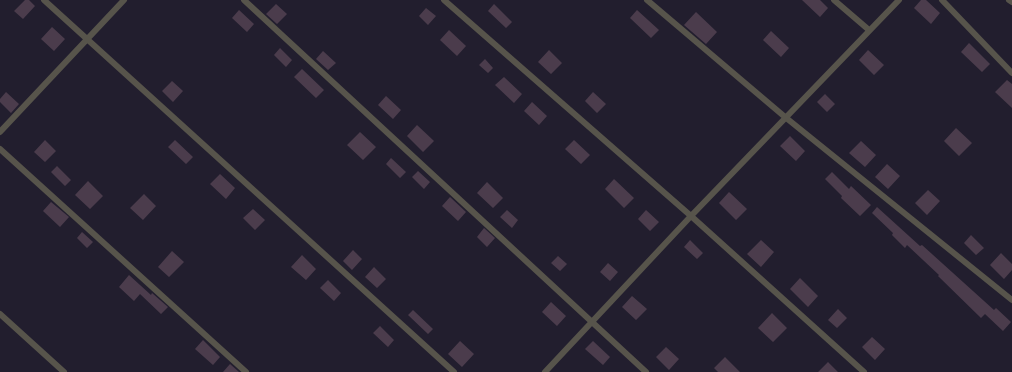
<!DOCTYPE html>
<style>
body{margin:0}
canvas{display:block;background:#221e2e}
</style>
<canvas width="1012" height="372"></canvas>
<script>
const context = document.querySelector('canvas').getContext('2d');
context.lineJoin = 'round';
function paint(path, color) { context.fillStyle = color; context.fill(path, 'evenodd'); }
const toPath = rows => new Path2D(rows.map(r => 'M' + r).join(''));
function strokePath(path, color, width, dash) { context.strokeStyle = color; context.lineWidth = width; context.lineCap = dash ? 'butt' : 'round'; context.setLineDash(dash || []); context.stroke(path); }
paint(toPath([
 [25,0,29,0,35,6,23,19,14,11],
 [802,0,820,0,828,8,820,17],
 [921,0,926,0,940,13,931,24,914,8],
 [276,4,287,14,277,24,266,14],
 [494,4,512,22,506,28,488,11],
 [426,8,436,16,428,25,419,16],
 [239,10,254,24,247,32,232,18],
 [637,10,659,30,651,38,630,18],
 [696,12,717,32,706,44,684,25],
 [52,27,65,39,54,51,41,39],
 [449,30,466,46,457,56,440,40],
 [771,31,789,48,781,57,763,40],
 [969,43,990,64,982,72,961,52],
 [280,48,292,60,286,67,274,55],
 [549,50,562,63,551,74,538,62],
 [868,50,884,65,874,75,859,60],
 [323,51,336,63,328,70,316,59],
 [485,59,493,68,488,73,479,65],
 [302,69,324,90,316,98,294,77],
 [504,77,522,94,514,103,495,85],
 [1007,80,1012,84,1012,108,995,92],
 [172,81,183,91,173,102,162,91],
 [6,92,19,104,11,113,0,102,0,99],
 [593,92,606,104,597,113,585,101],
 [825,94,835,104,827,112,817,102],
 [386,96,401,110,393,119,378,105],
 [532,102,547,116,539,125,524,111],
 [417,125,434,141,423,152,407,136],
 [956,128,972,143,959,156,944,141],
 [360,132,376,147,363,160,347,145],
 [790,136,805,151,796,161,780,146],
 [45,140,56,151,45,162,34,152],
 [175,140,193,157,186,164,168,147],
 [574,140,590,155,581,164,565,149],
 [861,141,876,155,865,167,849,153],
 [391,158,406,172,400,178,386,164],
 [887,164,900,176,888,189,875,177],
 [57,166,71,180,65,186,51,172],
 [418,171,430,182,424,189,412,177],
 [832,172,849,189,851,186,871,205,860,216,841,198,842,196,825,179],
 [220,174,235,188,226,199,210,184],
 [614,179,634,198,624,208,605,189],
 [88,181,103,196,90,209,75,195],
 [487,182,503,198,493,208,477,193],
 [928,190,940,201,927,215,915,203],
 [729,192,747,209,736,220,719,203],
 [144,194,156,206,143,220,130,208],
 [450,197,466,212,458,221,442,206],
 [51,202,69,217,60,227,43,211],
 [877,207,920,246,922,245,994,310,996,308,1011,322,1003,331,985,314,981,318,938,276,939,275,907,245,905,248,892,235,893,233,872,213],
 [253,209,265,220,255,230,243,218],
 [507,210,518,220,512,228,500,217],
 [646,210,659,222,650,231,638,219],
 [484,228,495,238,487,247,477,237],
 [82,232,93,242,87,248,77,238],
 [971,235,984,248,976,255,964,243],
 [690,240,703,253,697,259,684,247],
 [761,240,774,252,761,267,747,254],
 [353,250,362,259,352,270,343,261],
 [172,251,184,262,169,277,158,267],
 [1001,253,1012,264,1012,270,1004,279,990,265],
 [302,255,316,269,306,280,291,267],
 [558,256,567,264,560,271,551,263],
 [608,263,618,272,610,281,600,272],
 [374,267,386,279,377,288,365,277],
 [129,275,151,295,152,293,168,307,161,314,140,294,134,301,119,287],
 [800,278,818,296,808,307,790,289],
 [328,280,341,293,334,301,320,288],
 [632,296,647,309,636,320,622,307],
 [551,302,566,316,557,326,542,312],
 [838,309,847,318,837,328,828,320],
 [413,310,433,329,428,334,408,315],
 [772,313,787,328,773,342,758,328],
 [380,326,394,340,388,347,373,333],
 [872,337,885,349,875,360,862,347],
 [203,340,220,357,213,365,195,349],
 [460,341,474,354,462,367,448,354],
 [593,341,610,357,603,365,585,349],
 [666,347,679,359,669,370,656,357],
 [725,357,740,372,718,372,714,368],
 [828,362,838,372,818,372],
 [230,364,239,372,223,372]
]), '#4b3c4c');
strokePath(toPath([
 [44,0,454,372],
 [244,0,646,372],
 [444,0,691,216,545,372],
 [647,0,785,117,1012,300],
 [834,0,869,30],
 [942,0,1012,73],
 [1009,0,1012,2],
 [0,132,124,0],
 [0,149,246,372],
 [0,314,64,372],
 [864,372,691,216,899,0]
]), '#57544b', 6);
</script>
